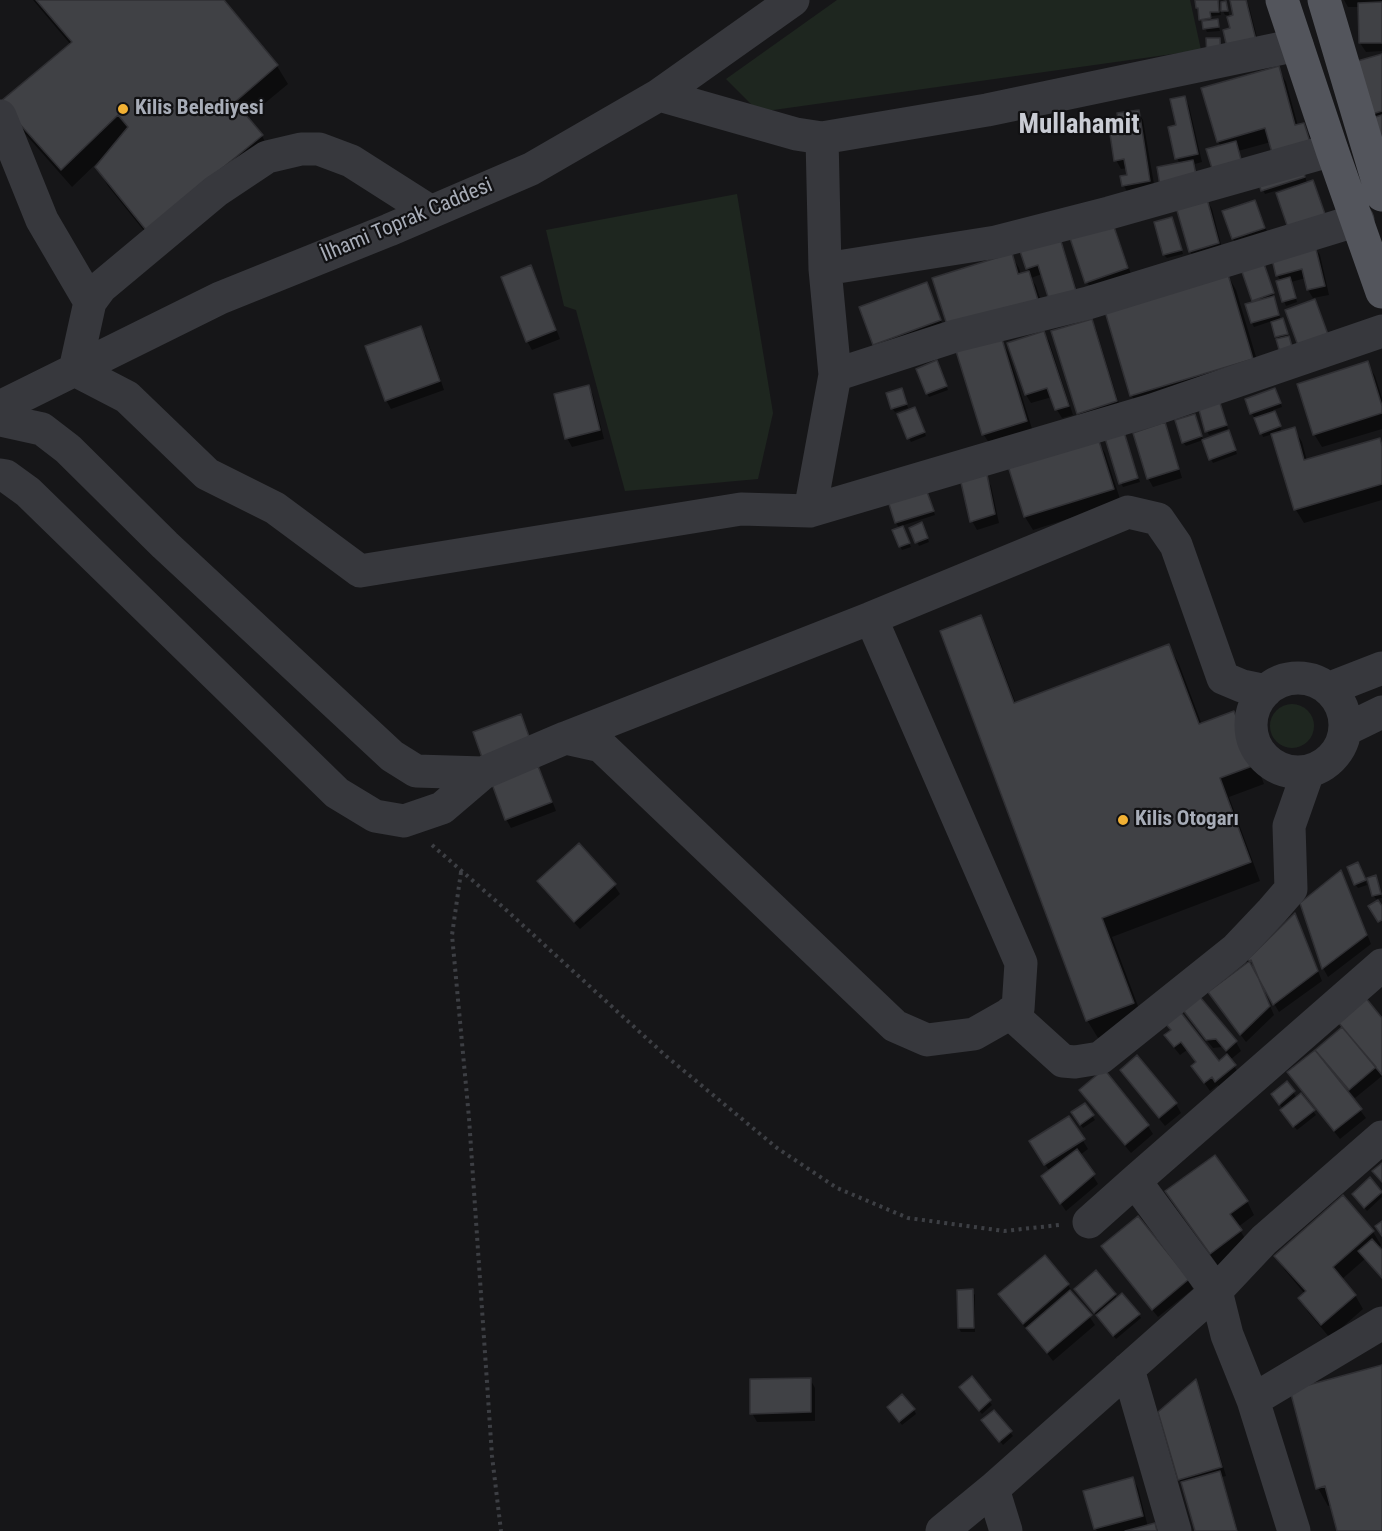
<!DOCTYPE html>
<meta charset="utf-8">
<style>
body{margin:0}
canvas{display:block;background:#161618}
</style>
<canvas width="1382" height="1531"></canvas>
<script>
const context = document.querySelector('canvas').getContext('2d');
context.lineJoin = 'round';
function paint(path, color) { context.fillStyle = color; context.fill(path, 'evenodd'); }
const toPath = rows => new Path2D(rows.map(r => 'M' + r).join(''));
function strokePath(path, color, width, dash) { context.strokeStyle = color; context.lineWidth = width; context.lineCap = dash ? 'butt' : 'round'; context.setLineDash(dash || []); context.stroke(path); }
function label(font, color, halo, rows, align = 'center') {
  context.font = font + ' "Roboto Condensed",sans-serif'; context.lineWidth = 4.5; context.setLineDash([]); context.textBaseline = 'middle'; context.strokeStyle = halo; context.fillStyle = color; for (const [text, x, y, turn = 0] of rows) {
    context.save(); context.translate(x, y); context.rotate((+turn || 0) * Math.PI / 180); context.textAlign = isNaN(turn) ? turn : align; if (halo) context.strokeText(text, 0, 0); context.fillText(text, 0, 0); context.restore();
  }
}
paint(toPath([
 [837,0,1190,0,1201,50,759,112,726,79],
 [737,194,773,413,758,479,625,491,576,310,564,306,546,230],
 '1270 726a22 22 0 1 1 44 0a22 22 0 1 1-44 0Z'
]), '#1e261f');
paint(toPath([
 [33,0,222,0,277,66,288,84,247,118,262,136,272,154,157,247,108,186,97,167,104,159,103,157,72,187,13,120,71,45],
 [1217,0,1219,4,1221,15,1212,16,1212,21,1217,21,1220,31,1207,32,1200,19,1199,12,1197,7],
 [1233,0,1245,0,1249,6,1261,53,1232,29,1236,16],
 [1344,0,1382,0,1382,51,1366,52,1360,43,1360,7,1348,7],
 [1222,3,1226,3,1228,7,1229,15,1225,15,1223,11],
 [1382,56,1382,149,1370,114],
 [1278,68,1286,82,1298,126,1303,125,1311,138,1317,159,1271,142,1238,151,1221,147,1218,141],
 [1184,97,1189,106,1202,162,1195,164,1198,183,1180,164,1177,158,1177,126],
 [1138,112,1143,120,1155,190,1129,195,1124,186,1129,177,1127,168,1121,169,1116,160,1121,134],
 [1304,172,1307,183,1312,182,1317,190,1329,223,1295,185,1265,194,1263,190],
 [1207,200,1212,209,1223,252,1195,260,1190,251],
 [1254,201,1259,210,1269,237,1238,247,1233,239],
 [1111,223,1116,231,1132,277,1092,291,1087,282],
 [1173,223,1183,254,1167,258,1164,255],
 [1059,240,1064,249,1080,300,1042,274,1031,278,1036,286,1045,313,957,341,1011,255,1019,268,1021,275,1029,272,1022,252],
 [1315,247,1320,255,1329,295,1313,298,1308,290,1306,278,1291,282,1297,302,1286,306,1277,282,1281,281,1277,275],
 [530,267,536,276,560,339,532,350,527,341],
 [1265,267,1281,321,1285,324,1294,354,1279,340,1272,321,1254,327,1252,323,1255,303,1253,300],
 [1226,272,1236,290,1262,377,1142,414,1132,396,1106,309],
 [926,284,931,293,944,329,879,353,874,345],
 [1091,321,1096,329,1121,410,1083,422,1078,413],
 [420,328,426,336,444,390,391,409,386,400],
 [1044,333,1049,341,1073,415,1062,418,1057,410,1052,397,1031,403,1026,395,1009,344],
 [1000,338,1008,352,1034,435,992,448,984,435,958,351],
 [1367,363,1375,376,1382,398,1382,429,1322,447,1314,434],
 [938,366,948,390,929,397,927,393],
 [588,386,593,395,604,439,572,447,567,438],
 [902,390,908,408,895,412,892,408],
 [1277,393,1282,407,1273,410,1282,432,1294,429,1302,442,1307,461,1379,440,1382,445,1382,500,1304,523,1296,510,1273,434,1263,437,1256,417,1254,417,1252,414,1247,399],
 [1218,402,1228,429,1209,435,1207,431],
 [917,412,926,436,911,442,909,438],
 [1196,419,1203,440,1186,446,1183,442],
 [1164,424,1169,433,1182,478,1153,487,1148,478],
 [1124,434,1140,482,1123,487,1121,483],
 [1230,436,1237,454,1213,463,1211,459],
 [1097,440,1105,453,1121,502,1033,530,1025,517],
 [986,477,991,486,999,523,977,530,972,521],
 [928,495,935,515,901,526,911,547,902,550,900,546,900,529,896,523,890,502],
 [924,528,929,542,919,546,911,529],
 [980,617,990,635,1016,704,1169,646,1179,664,1202,725,1234,713,1244,731,1264,784,1229,797,1260,881,1112,937,1144,1022,1098,1038,1087,1020],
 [538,768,543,777,556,811,511,828,506,819],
 [1360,868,1367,885,1358,888,1355,884],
 [1341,872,1345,880,1371,944,1328,977,1323,968,1302,903],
 [1376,877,1382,898,1376,899,1373,895],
 [539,881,614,885,620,894,580,929,544,890],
 [1295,915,1299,923,1322,981,1279,1012,1264,987,1262,988,1274,1015,1246,1042,1215,1001],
 [1185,1011,1236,1042,1241,1051,1230,1060,1240,1075,1221,1090,1218,1085,1210,1091,1193,1067,1197,1063,1187,1050,1180,1055,1171,1044,1171,1032,1166,1022,1219,1063,1228,1055,1222,1047,1213,1048,1190,1019],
 [1335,1016,1382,1020,1382,1076,1355,1098,1349,1091,1347,1093,1366,1118,1340,1139,1294,1081,1289,1072,1342,1028],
 [1137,1057,1176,1104,1181,1113,1165,1126,1127,1079,1122,1070],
 [1287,1083,1297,1098,1300,1095,1316,1115,1297,1130,1284,1114,1283,1109,1275,1098],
 [1081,1090,1148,1126,1153,1134,1131,1153,1086,1099],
 [1085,1105,1095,1120,1083,1128,1075,1117],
 [1069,1118,1088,1149,1080,1155,1098,1184,1066,1211,1048,1185,1050,1172,1036,1150],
 [1167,1192,1247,1201,1254,1215,1238,1227,1249,1245,1219,1267,1175,1205],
 [1381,1192,1382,1197,1367,1211,1353,1194],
 [1373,1232,1381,1245,1378,1248,1382,1253,1382,1278,1365,1259,1341,1280,1355,1295,1363,1309,1330,1338,1308,1312,1300,1298,1305,1294,1284,1269,1276,1256],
 [1103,1247,1188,1280,1193,1289,1158,1317,1108,1255],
 [1045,1257,1068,1285,1095,1325,1053,1361,1030,1331,1029,1332,1005,1304,1000,1295],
 [972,1291,975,1295,975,1332,961,1332,959,1328],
 [1078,1293,1115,1294,1117,1299,1139,1315,1141,1318,1116,1339],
 [1382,1366,1382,1531,1339,1531,1332,1505,1328,1506,1318,1488],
 [810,1379,815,1388,815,1421,757,1422,752,1413],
 [972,1379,992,1405,982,1414,963,1392],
 [1196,1381,1200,1389,1226,1476,1222,1477,1238,1531,1196,1531,1183,1486,1179,1479],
 [914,1410,916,1414,902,1425,891,1411],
 [994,1412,1013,1436,1003,1445,986,1424],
 [1133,1479,1138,1488,1148,1527,1154,1525,1158,1531,1097,1531,1095,1528]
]), '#0007');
const building = toPath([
 [36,0,224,0,278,65,235,102,263,135,146,230,95,167,128,127,118,115,61,170,0,102,72,42,36,0],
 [1195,0,1218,0,1219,12,1210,12,1211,18,1199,20,1198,8,1196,8,1195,0],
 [1230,0,1246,0,1257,44,1228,52,1223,30,1230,28,1227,17,1233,15,1230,0],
 [1226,1,1228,11,1221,11,1221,2,1226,1],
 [1382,2,1382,43,1359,43,1358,3,1382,2],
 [1218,19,1219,27,1203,29,1202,21,1218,19],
 [1206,38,1220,38,1221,57,1207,57,1206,38],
 [1382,54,1382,111,1369,115,1354,62,1382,54],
 [1279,66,1295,125,1304,123,1311,145,1273,156,1265,128,1217,142,1201,88,1279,66],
 [1185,96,1198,154,1175,159,1168,127,1176,125,1170,99,1185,96],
 [1139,110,1150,181,1122,186,1120,176,1127,175,1124,159,1114,161,1110,134,1120,133,1117,113,1139,110],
 [1382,115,1382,145,1372,118,1382,115],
 [1236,141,1243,167,1214,175,1206,149,1236,141],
 [1193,160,1197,179,1160,186,1157,167,1193,160],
 [1302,166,1305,177,1261,191,1258,179,1302,166],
 [1313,180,1325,214,1288,228,1276,193,1313,180],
 [1207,199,1219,243,1189,252,1176,207,1207,199],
 [1255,200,1265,228,1232,239,1222,211,1255,200],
 [1172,217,1182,250,1163,255,1154,222,1172,217],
 [1112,221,1128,268,1085,283,1069,235,1112,221],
 [1060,238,1076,291,1049,300,1038,265,1026,269,1020,251,1060,238],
 [1315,245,1325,286,1307,290,1302,269,1276,276,1271,255,1315,245],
 [1012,253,1018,274,1029,271,1038,300,948,328,932,278,1012,253],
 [1263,261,1274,293,1252,301,1241,269,1263,261],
 [531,265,556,330,526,342,501,277,531,265],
 [1227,271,1253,359,1130,396,1104,308,1227,271],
 [1290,277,1296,298,1282,302,1276,281,1290,277],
 [927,282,941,320,873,345,859,307,927,282],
 [1274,296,1279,315,1251,323,1245,304,1274,296],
 [1315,299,1330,340,1300,351,1285,310,1315,299],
 [1283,318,1288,334,1275,337,1271,322,1283,318],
 [1092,319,1117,401,1077,414,1051,331,1092,319],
 [421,326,440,381,385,401,365,346,421,326],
 [1044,331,1069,406,1055,410,1047,388,1025,395,1007,343,1044,331],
 [1001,336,1027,421,982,435,956,351,1001,336],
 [1289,336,1293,350,1280,353,1276,339,1289,336],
 [937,360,947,386,926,394,916,369,937,360],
 [1368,361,1382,406,1382,413,1313,435,1297,384,1368,361],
 [589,385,600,430,565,439,554,394,589,385],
 [902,388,907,404,891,409,886,393,902,388],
 [1275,388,1281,403,1250,414,1245,399,1275,388],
 [1219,400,1227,425,1205,432,1198,406,1219,400],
 [915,407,925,432,907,439,897,414,915,407],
 [1275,411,1281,426,1260,434,1254,418,1275,411],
 [1195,414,1202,436,1182,443,1175,420,1195,414],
 [1165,422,1179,469,1147,479,1133,433,1165,422],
 [1295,427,1304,460,1380,438,1382,446,1382,484,1294,510,1271,434,1295,427],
 [1229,430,1236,450,1209,460,1202,440,1229,430],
 [1124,432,1138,478,1119,484,1105,438,1124,432],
 [1098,438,1114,489,1024,517,1008,466,1098,438],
 [987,475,995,514,970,522,960,478,987,475],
 [926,489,934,511,895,523,888,501,926,489],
 [922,522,928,538,915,543,909,528,922,522],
 [903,526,910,543,899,547,892,530,903,526],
 [981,615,1014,703,1169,644,1199,724,1234,711,1255,765,1220,778,1251,862,1102,918,1134,1003,1086,1021,940,631,981,615],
 [521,714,532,745,484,763,473,732,521,714],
 [538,766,552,802,505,820,492,784,538,766],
 [579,843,616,884,574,922,537,881,579,843],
 [1358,862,1366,880,1354,885,1347,867,1358,862],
 [1341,870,1367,935,1322,969,1300,903,1341,870],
 [1376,875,1381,894,1372,896,1367,878,1376,875],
 [1378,900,1382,906,1382,920,1378,922,1368,906,1378,900],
 [1295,913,1318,971,1273,1005,1248,959,1295,913],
 [1251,960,1270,1006,1240,1035,1208,992,1251,960],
 [1361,992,1382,1018,1382,1075,1333,1016,1361,992],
 [1200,997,1237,1041,1226,1051,1216,1039,1206,1040,1183,1010,1200,997],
 [1179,1010,1219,1061,1227,1054,1236,1065,1215,1082,1212,1077,1204,1083,1191,1066,1196,1062,1181,1042,1174,1047,1164,1035,1171,1030,1164,1022,1179,1010],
 [1342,1027,1376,1067,1349,1090,1315,1050,1342,1027],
 [1315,1050,1362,1109,1334,1131,1287,1072,1315,1050],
 [1137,1055,1177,1103,1159,1118,1120,1070,1137,1055],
 [1104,1069,1149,1125,1125,1145,1079,1090,1104,1069],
 [1287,1081,1295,1091,1279,1105,1271,1094,1287,1081],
 [1301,1093,1315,1110,1293,1127,1280,1110,1301,1093],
 [1085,1103,1094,1115,1080,1125,1071,1112,1085,1103],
 [1069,1116,1085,1139,1044,1165,1029,1141,1069,1116],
 [1077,1149,1095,1174,1060,1204,1041,1176,1077,1149],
 [1215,1155,1248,1201,1230,1214,1242,1230,1210,1254,1165,1191,1215,1155],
 [1382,1163,1382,1182,1372,1171,1382,1163],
 [1370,1177,1382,1192,1364,1208,1352,1194,1370,1177],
 [1343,1195,1374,1231,1333,1267,1356,1295,1321,1325,1298,1298,1306,1291,1274,1256,1343,1195],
 [1138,1216,1189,1279,1152,1310,1101,1246,1138,1216],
 [1382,1221,1382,1236,1375,1226,1382,1221],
 [1372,1239,1382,1250,1382,1278,1358,1251,1372,1239],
 [1045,1255,1069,1284,1023,1324,998,1294,1045,1255],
 [1096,1270,1116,1294,1094,1313,1074,1289,1096,1270],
 [973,1289,974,1328,958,1328,957,1290,973,1289],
 [1070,1290,1092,1315,1047,1353,1026,1328,1070,1290],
 [1122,1293,1140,1314,1113,1336,1096,1315,1122,1293],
 [1382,1365,1382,1531,1337,1531,1325,1486,1316,1489,1290,1390,1382,1365],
 [972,1376,991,1400,979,1411,959,1387,972,1376],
 [811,1378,811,1412,750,1414,750,1379,811,1378],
 [1196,1379,1222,1467,1178,1480,1158,1412,1196,1379],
 [902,1394,915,1409,899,1422,887,1407,902,1394],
 [994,1410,1012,1431,999,1442,981,1420,994,1410],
 [1220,1471,1237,1531,1195,1531,1181,1482,1220,1471],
 [1133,1477,1143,1516,1094,1529,1083,1491,1133,1477],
 [1155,1523,1157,1531,1125,1531,1155,1523]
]);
paint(building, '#404145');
strokePath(building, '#303034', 1.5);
strokePath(toPath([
 [432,845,504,908,666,1056,777,1148,837,1188,908,1218,1004,1231,1059,1225],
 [461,872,452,935,469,1118,492,1456,501,1531]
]), '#3d3f44', 4, [3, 4.5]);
strokePath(toPath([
 [659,95,796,134,822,138,987,110,1297,45],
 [0,116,42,220,90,302],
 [431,212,351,161,319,149,301,149,267,157,216,191,101,287,90,302,75,370,127,397,207,474,275,508,360,571,741,509,810,511,1152,410,1382,331],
 [825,269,996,242,1109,213,1332,150],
 [835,375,955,336,1088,303,1358,220],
 [0,407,220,298,389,230,531,169,659,95,793,0],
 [0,420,42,429,68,449,165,545,392,756,416,771,483,773],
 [0,475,6,476,28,492,337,793,375,816,404,821,442,808,483,773,565,738,601,746,895,1026,927,1040,974,1034,1018,1009,1021,963,871,618,565,738],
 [810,511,835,375,825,269,822,138],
 [871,618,1128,512,1158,519,1176,545,1223,678,1242,686,1266,691],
 '1251 725a47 47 0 1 1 94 0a47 47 0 1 1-94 0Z',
 [1328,689,1382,668],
 [1345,730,1382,712],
 [1010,1013,1063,1061,1075,1062,1100,1058,1235,950,1272,911,1291,889,1289,826,1308,772],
 [1135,1181,1216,1291,1227,1335,1253,1400,1294,1531],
 [1089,1222,1135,1181,1382,965],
 [1128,1369,1175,1531],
 [1253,1400,1382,1323],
 [993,1489,1006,1531],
 [942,1531,993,1489,1216,1291,1264,1240,1382,1137]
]), '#37383d', 33);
strokePath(toPath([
 [1282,0,1332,150,1382,292],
 [1324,0,1382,195]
]), '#53555c', 33);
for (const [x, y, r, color] of [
 [123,109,6,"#f2b134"],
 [1123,820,6,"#f2b134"]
]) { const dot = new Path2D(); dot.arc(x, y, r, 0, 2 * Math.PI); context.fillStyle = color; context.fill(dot); strokePath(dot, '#111113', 2); }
label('bold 21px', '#a8adb8', '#111113', [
 ["Kilis Belediyesi",135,109],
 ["Kilis Otogarı",1135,820]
], 'left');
label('21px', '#a8adb8', '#111113', [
 ["İlhami Toprak Caddesi",407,221,-23]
]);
label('bold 27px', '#c9ccd4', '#111113', [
 ["Mullahamit",1079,126]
]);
</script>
